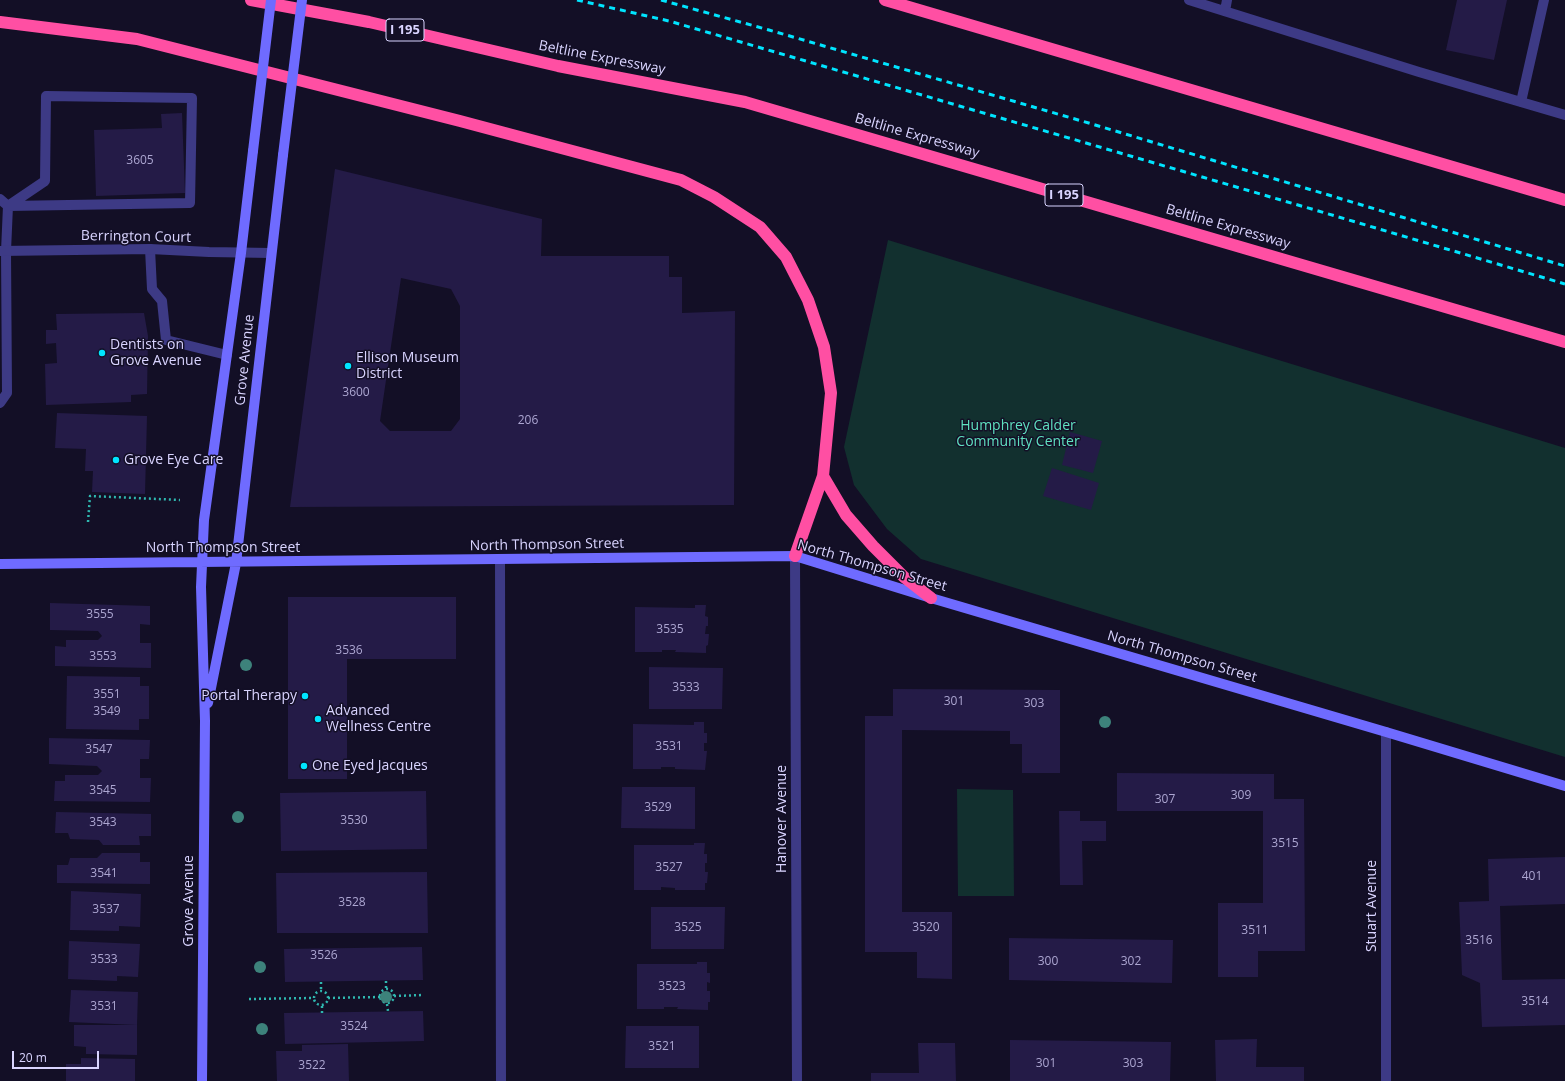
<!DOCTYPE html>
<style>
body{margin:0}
#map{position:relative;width:1565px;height:1081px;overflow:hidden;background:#130f26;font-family:"Open Sans",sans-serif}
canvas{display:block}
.scale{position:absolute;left:12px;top:1051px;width:87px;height:18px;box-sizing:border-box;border:2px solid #d9d4ff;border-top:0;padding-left:5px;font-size:12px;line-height:14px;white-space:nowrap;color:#d9d4ff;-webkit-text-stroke:3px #130f26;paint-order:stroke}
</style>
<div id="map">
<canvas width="1565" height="1081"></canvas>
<div class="scale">20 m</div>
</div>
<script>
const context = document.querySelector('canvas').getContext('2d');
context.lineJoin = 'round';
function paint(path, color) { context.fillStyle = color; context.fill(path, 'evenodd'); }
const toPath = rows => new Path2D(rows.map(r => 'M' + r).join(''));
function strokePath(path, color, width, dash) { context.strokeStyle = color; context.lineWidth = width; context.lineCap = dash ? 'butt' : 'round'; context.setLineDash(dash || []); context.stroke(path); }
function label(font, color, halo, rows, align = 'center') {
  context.font = font + ' "Open Sans",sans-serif'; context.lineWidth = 3; context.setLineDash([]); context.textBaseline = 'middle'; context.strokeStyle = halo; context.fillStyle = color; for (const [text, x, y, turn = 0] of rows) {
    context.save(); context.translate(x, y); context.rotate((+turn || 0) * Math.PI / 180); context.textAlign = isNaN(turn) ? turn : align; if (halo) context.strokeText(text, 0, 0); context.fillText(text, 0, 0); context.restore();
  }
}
paint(toPath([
 [888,240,1565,448,1565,757,921,559,887,529,854,485,844,447],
 [957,789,1013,790,1014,896,958,896]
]), '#12302f');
paint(toPath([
 [1457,0,1507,0,1494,60,1446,50],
 [182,113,185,193,96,196,94,130,162,128,161,114],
 [335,169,542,219,541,256,669,256,669,277,682,277,682,313,735,311,734,505,290,507],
 [401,278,451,289,460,306,460,419,451,431,390,431,380,421],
 [144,313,148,336,147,394,131,395,131,402,46,405,45,364,57,363,56,343,46,344,46,330,57,330,56,314],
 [57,413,147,416,145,494,92,492,93,471,85,471,86,449,55,448],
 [1070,432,1102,441,1093,473,1062,465],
 [1052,468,1099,483,1091,510,1043,496],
 [288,597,456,597,456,659,347,659,347,779,288,779],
 [50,603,150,606,150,625,140,624,140,643,151,643,151,668,55,666,55,646,66,647,66,640,98,640,102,636,98,631,50,630],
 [695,605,706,605,705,616,708,617,708,626,706,626,705,634,709,634,708,645,706,646,706,653,675,652,676,650,662,650,662,652,635,652,635,607,695,608],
 [649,667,723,668,722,709,649,709],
 [67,676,140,677,140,686,149,686,149,719,139,719,139,730,66,729],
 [893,689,1060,690,1060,773,1022,773,1022,744,1010,744,1010,731,902,730,902,912,952,912,952,979,917,978,917,952,865,952,865,716,893,716],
 [694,722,704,722,704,733,707,733,707,743,704,743,704,751,707,751,705,770,675,769,675,767,661,767,661,769,633,769,633,724,694,725],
 [49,738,150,740,149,759,140,759,140,778,151,778,150,802,54,801,55,781,65,781,65,775,98,775,102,771,97,766,49,764],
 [1117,773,1274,774,1274,799,1304,799,1305,951,1258,951,1258,977,1218,977,1218,903,1263,903,1263,811,1117,811],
 [622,787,695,787,695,829,621,828],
 [426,791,427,849,281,851,280,793],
 [1059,811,1080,811,1080,821,1106,821,1106,841,1082,841,1083,885,1060,885],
 [56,812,151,814,151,836,139,836,140,845,103,845,99,840,70,839,68,833,55,833],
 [694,843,705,843,704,854,707,854,707,863,705,863,705,872,708,872,707,883,705,883,705,890,675,890,675,888,661,887,661,890,634,890,634,845,694,845],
 [102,853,140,853,140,862,150,862,150,884,57,883,57,865,68,865,70,858,97,858],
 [1565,857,1565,904,1500,906,1502,980,1565,979,1565,1025,1482,1027,1480,983,1462,975,1459,902,1489,901,1488,859],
 [427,872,428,933,277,933,276,873],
 [71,891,141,894,140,927,119,926,119,931,70,930],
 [651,907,725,907,724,949,651,949],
 [1009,938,1173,940,1172,983,1009,980],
 [69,941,140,944,138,977,117,976,117,981,68,979],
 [422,947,423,980,285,982,284,949],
 [697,962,707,962,707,973,710,973,710,983,707,982,707,991,710,991,710,1002,708,1002,708,1010,677,1009,678,1007,664,1007,664,1009,637,1009,637,964,697,964],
 [71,990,138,992,137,1025,69,1022],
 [423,1011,424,1041,285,1044,284,1013],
 [74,1025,137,1025,137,1055,86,1054,86,1047,74,1046],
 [626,1026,699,1026,699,1068,625,1068],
 [1257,1039,1256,1067,1304,1067,1304,1081,1216,1081,1215,1040],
 [1010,1040,1171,1042,1170,1081,1010,1081],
 [918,1043,955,1043,956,1081,871,1081,871,1073,919,1073],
 [348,1044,349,1081,277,1081,276,1051,302,1051,302,1045],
 [81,1058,135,1059,135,1081,66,1081,66,1064,81,1064]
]), '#241b47');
strokePath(toPath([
 [88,522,90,496,180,500],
 [386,981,386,989],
 [321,982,321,991],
 '380 996a7 7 0 1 1 14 0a7 7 0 1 1-14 0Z',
 '314 998a7 7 0 1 1 14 0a7 7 0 1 1-14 0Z',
 [394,996,424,995],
 [328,998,380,997],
 [249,999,314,998],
 [387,1004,388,1011],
 [322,1013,322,1006]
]), '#2fb8b0', 2.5, [2, 3]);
strokePath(toPath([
 [1189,0,1419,72,1565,115],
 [1225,11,1227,0],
 [46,96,192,98,190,203,8,206,45,181,46,96],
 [1521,102,1544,0],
 [0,199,8,206,6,251,7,393,0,403],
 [150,249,152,289,162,301,166,340,227,355],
 [500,559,501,1081]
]), '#3d3a85', 10);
strokePath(toPath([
 [0,251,150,249,209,252,271,253],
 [795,556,797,1081],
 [1386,1081,1386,732]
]), '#3d3a85', 10);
strokePath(toPath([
 [0,564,795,556,931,598,1386,732,1565,786],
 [208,703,236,563,283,155],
 [202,1081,205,721,201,587,204,520,241,253,253,151]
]), '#6f6bff', 10);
strokePath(toPath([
 [251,0,369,22,558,66,745,102,1565,342],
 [885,0,1565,200],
 [0,22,137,39,460,121,681,180,714,197,760,227,786,257,808,300,824,347,831,393,823,476,795,556],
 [823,476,846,515,873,546,904,577,931,598]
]), '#ff4fa3', 12);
strokePath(toPath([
 [577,0,669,21,1315,210,1565,284],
 [661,0,769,30,1092,124,1565,266]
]), '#00e5ff', 3, [6, 5]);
strokePath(toPath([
 [253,151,271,0],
 [283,155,302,0]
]), '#6f6bff', 10);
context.fillStyle = '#3d827b';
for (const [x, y] of [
 [246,665],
 [1105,722],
 [238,817],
 [260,967],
 [386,997],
 [262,1029]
]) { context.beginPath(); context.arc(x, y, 6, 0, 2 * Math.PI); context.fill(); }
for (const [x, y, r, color] of [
 [102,353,4,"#00e5ff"],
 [348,366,4,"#00e5ff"],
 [116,460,4,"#00e5ff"],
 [305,696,4,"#00e5ff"],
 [318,719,4,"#00e5ff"],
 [304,766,4,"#00e5ff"]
]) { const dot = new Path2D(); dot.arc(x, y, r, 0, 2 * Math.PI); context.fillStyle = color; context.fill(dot); strokePath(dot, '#130f26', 1.5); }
label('12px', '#aca6d1', null, [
 ["3605",140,161],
 ["3600",356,393],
 ["206",528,421],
 ["3555",100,615],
 ["3535",670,630],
 ["3536",349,651],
 ["3553",103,657],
 ["3533",686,688],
 ["3551",107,695],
 ["301",954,702],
 ["303",1034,704],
 ["3549",107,712],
 ["3531",669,747],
 ["3547",99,750],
 ["3545",103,791],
 ["309",1241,796],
 ["307",1165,800],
 ["3529",658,808],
 ["3530",354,821],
 ["3543",103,823],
 ["3515",1285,844],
 ["3527",669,868],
 ["3541",104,874],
 ["401",1532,877],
 ["3528",352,903],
 ["3537",106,910],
 ["3525",688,928],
 ["3520",926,928],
 ["3511",1255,931],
 ["3516",1479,941],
 ["3526",324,956],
 ["3533",104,960],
 ["300",1048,962],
 ["302",1131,962],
 ["3523",672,987],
 ["3514",1535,1002],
 ["3531",104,1007],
 ["3524",354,1027],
 ["3521",662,1047],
 ["301",1046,1064],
 ["303",1133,1064],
 ["3522",312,1066]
]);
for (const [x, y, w] of [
 [405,30,38],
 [1064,195,38]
]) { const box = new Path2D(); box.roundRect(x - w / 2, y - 11, w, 22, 3); context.fillStyle = '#130f26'; context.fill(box); strokePath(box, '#d9d4ff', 1); }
label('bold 13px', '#d9d4ff', null, [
 ["I 195",405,30],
 ["I 195",1064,195]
]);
label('14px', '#d9d4ff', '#130f26', [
 ["Beltline Expressway",602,58,11],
 ["Beltline Expressway",917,136,16],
 ["Beltline Expressway",1228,227,16],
 ["Berrington Court",136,237,1],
 ["Grove Avenue",245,360,-84],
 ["North Thompson Street",547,545,-1],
 ["North Thompson Street",223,548],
 ["North Thompson Street",872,566,16],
 ["North Thompson Street",1182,657,16],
 ["Hanover Avenue",782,819,-90],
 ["Grove Avenue",189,901,-90],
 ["Stuart Avenue",1372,906,-90]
]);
label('14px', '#d9d4ff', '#130f26', [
 ["Dentists on",110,345],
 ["Grove Avenue",110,361],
 ["Ellison Museum",356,358],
 ["District",356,374],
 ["Grove Eye Care",124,460],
 ["Portal Therapy",297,696,"right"],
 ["Advanced",326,711],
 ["Wellness Centre",326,727],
 ["One Eyed Jacques",312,766]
], 'left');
label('14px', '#5fe0c0', '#130f26', [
 ["Humphrey Calder",1018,426],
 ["Community Center",1018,442]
]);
</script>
